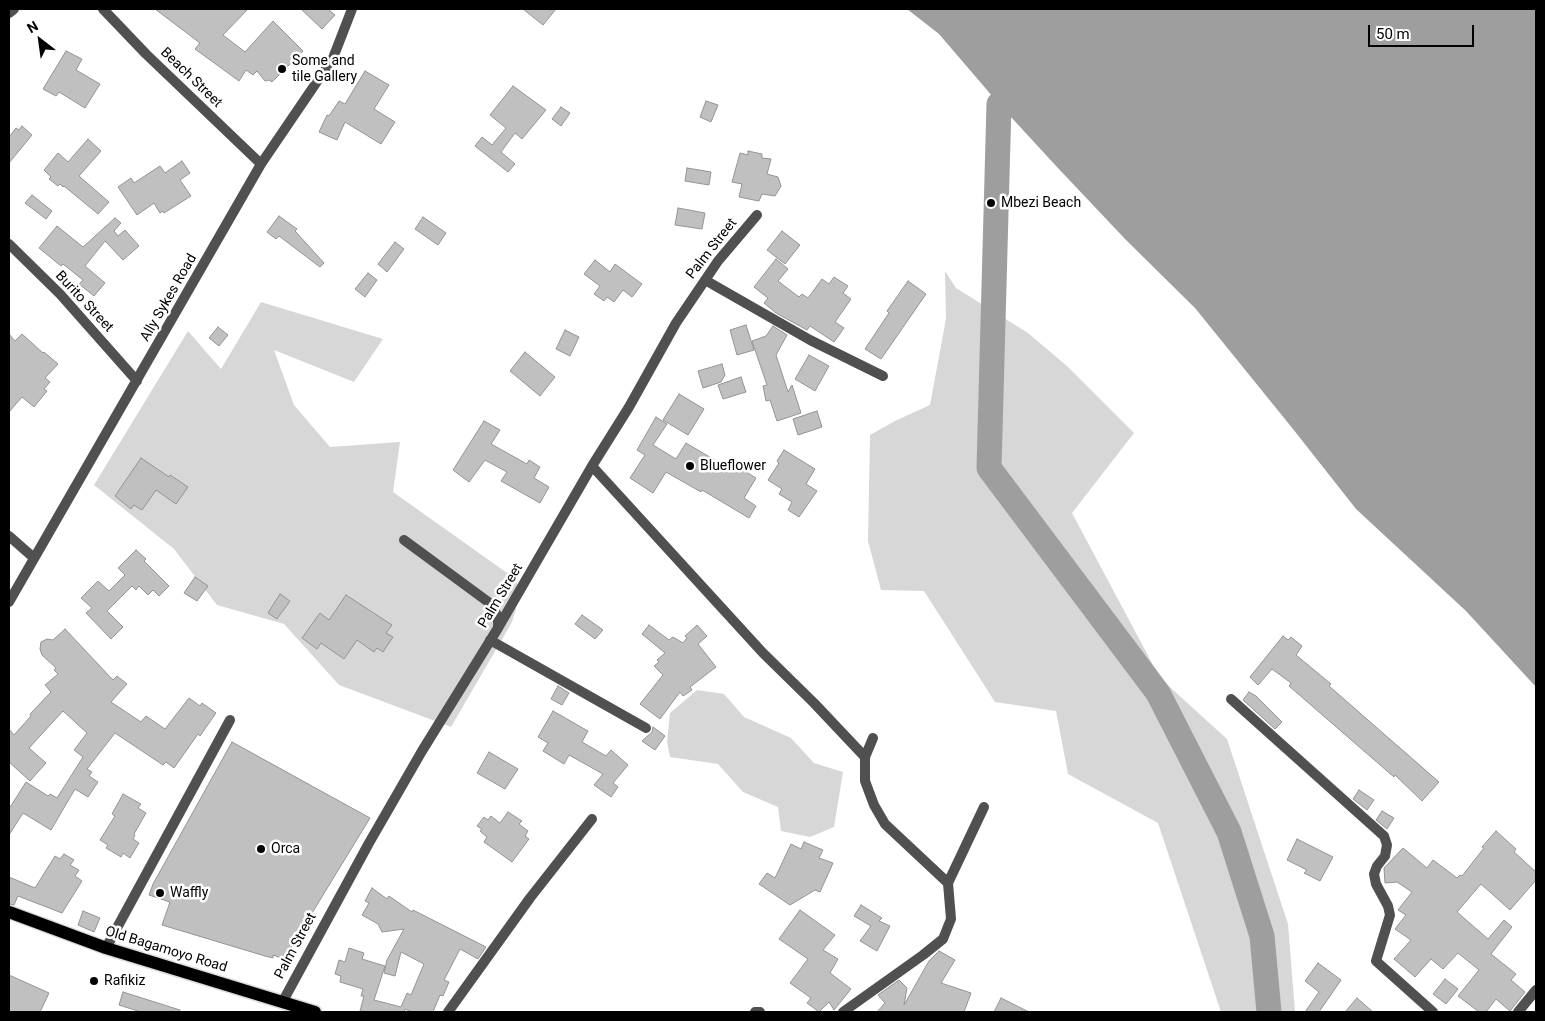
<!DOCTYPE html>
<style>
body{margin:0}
#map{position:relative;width:1545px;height:1021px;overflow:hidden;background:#fff;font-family:Roboto,sans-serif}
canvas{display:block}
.frame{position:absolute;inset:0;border:10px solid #000;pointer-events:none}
.north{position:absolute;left:15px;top:15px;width:50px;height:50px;-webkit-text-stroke:4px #fff;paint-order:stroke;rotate:330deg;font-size:14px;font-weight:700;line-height:20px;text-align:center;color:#000}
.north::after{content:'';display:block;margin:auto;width:18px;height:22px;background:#000;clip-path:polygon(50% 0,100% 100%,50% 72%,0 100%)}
.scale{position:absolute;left:1368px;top:25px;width:106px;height:22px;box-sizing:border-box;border:2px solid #000;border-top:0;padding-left:6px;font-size:15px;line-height:18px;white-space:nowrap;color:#000;-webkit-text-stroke:4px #fff;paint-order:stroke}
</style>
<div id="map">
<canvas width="1545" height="1021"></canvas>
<div class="frame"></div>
<div class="north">N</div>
<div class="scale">50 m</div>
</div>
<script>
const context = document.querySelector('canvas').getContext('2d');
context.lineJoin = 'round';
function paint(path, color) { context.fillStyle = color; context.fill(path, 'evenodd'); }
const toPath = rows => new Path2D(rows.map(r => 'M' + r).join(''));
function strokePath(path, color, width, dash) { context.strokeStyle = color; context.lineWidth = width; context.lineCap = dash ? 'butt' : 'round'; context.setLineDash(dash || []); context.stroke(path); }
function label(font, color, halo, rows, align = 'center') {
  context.font = font + ' Roboto,sans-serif'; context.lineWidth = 5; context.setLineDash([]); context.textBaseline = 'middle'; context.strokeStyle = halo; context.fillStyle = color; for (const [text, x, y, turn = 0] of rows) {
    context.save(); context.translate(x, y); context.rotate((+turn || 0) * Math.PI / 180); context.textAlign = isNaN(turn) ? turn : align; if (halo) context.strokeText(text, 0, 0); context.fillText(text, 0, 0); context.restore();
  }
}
paint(toPath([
 [945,271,956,288,1028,333,1067,366,1134,433,1072,513,1160,678,1227,739,1288,924,1295,1012,1221,1012,1158,823,1068,774,1056,711,995,702,924,591,881,590,868,541,870,435,895,421,930,405,946,319],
 [261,302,383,339,354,382,274,350,294,405,330,447,400,442,393,492,517,580,516,609,512,622,451,727,339,685,284,624,217,605,174,549,94,485,188,331,221,369],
 [697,690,724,694,744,717,791,738,814,763,843,772,834,827,810,837,781,831,778,807,743,792,718,764,670,757,667,742,670,713]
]), '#d7d7d7');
paint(toPath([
 [907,9,1536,9,1536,687,1466,611,1356,509,1293,429,1195,308,1126,240,1057,167,999,104,939,34]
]), '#9e9e9e');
strokePath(toPath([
 [999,104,989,468,1158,693,1229,832,1262,936,1269,1012]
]), '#9e9e9e', 25);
const building = toPath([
 [155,9,248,9,223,35,245,52,273,21,303,51,272,82,269,80,265,81,257,71,253,75,246,70,239,81,195,49,200,43,155,9],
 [301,9,328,9,335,15,322,29,301,9],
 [523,9,556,9,543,25,523,9],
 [66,51,82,59,76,70,100,84,85,108,59,92,56,96,43,89,66,51],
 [365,71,389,85,374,109,395,122,381,144,345,122,337,140,319,132,327,115,329,116,339,101,345,104,365,71],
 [513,86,546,110,522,139,515,133,501,152,515,164,508,172,475,146,482,137,492,145,506,128,490,115,513,86],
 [706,101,718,105,711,122,700,117,706,101],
 [561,107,570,113,561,126,552,119,561,107],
 [22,126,32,135,9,163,9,137,16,128,19,130,22,126],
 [88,139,101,151,79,176,109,202,98,214,64,186,63,187,60,184,58,186,49,179,51,177,44,170,58,153,68,162,88,139],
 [748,151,762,154,762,158,771,159,767,174,778,177,781,186,775,196,762,194,759,201,739,197,742,184,732,182,740,153,748,155,748,151],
 [182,161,190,173,180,180,191,196,164,213,163,211,160,213,154,203,137,215,118,187,131,178,134,183,160,166,165,173,182,161],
 [687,168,711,172,709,185,685,181,687,168],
 [32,195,52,211,46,219,25,203,32,195],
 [678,208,705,213,702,229,675,225,678,208],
 [279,216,297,229,295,231,324,263,320,267,279,236,276,239,267,232,279,216],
 [423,217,446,233,438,245,415,229,423,217],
 [115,218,121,223,114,231,118,236,125,230,139,246,123,260,105,241,85,266,105,283,94,296,79,284,83,280,63,264,61,266,39,248,57,226,83,247,115,218],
 [782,231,800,245,785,264,767,250,782,231],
 [395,242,404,249,387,272,378,264,395,242],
 [776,259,788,269,778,281,799,297,802,294,808,298,822,279,829,284,834,277,848,286,843,293,851,299,835,322,844,328,834,342,810,326,807,330,776,313,764,303,768,298,754,287,776,259],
 [595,260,610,272,615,264,642,284,632,297,623,290,614,302,607,297,604,301,594,294,600,286,584,274,595,260],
 [368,273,377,280,365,297,355,289,368,273],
 [908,281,926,294,881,359,865,349,889,313,887,311,908,281],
 [746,325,754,350,737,355,730,330,746,325],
 [773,326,787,335,776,355,788,392,792,385,801,413,777,421,770,400,766,401,763,386,767,385,752,341,766,336,773,326],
 [218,327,228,335,219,346,209,338,218,327],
 [565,330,579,337,570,356,556,349,565,330],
 [9,334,15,341,22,334,43,353,44,352,58,364,45,378,50,382,44,389,47,391,34,407,22,397,9,412,9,334],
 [525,352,555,377,540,396,510,371,525,352],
 [809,355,829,366,815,391,795,379,809,355],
 [722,364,725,375,721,382,703,388,698,371,722,364],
 [741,377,746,392,723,399,718,385,741,377],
 [679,394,704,409,688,435,663,420,679,394],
 [817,411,822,427,798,435,793,419,817,411],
 [656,417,667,424,653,445,676,459,686,443,725,466,728,461,756,478,744,498,756,506,749,518,702,490,701,492,666,472,653,493,630,478,645,455,637,450,656,417],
 [484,421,500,430,491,444,527,464,529,460,540,467,534,478,549,487,540,503,501,481,507,472,485,460,469,482,453,470,484,421],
 [784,450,815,469,806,484,817,491,799,517,788,510,792,502,779,494,782,489,768,480,779,463,777,461,784,450],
 [141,458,169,477,170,475,188,487,176,504,156,490,142,510,134,505,131,509,115,496,141,458],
 [136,550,146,559,144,561,169,586,159,596,153,590,148,595,139,586,136,590,132,586,107,611,123,627,111,639,86,613,92,608,81,598,98,581,109,591,125,575,118,568,136,550],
 [195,577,208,586,197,601,184,593,195,577],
 [280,594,290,601,277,619,268,613,280,594],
 [346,595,392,625,386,633,393,637,383,652,377,648,374,652,357,640,344,659,321,643,317,649,302,638,320,613,329,620,346,595],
 [582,615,603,630,595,639,575,624,582,615],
 [649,625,669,640,673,637,683,643,687,638,685,636,697,625,707,636,698,644,716,667,690,687,692,690,683,696,680,692,660,719,640,704,663,675,654,666,659,662,657,660,665,653,642,634,649,625],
 [65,629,113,680,117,676,127,684,111,702,141,722,146,716,165,729,189,698,200,706,202,703,216,713,200,736,198,734,174,768,166,762,163,765,115,733,87,769,92,772,89,776,98,782,88,797,75,789,51,830,23,813,9,835,9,809,26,782,48,796,50,794,57,798,83,757,74,750,87,733,63,711,29,748,46,763,30,781,9,762,9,729,14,735,31,716,30,714,51,692,45,685,58,674,54,670,56,668,42,655,40,649,41,642,47,639,53,640,65,629],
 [1283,636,1288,640,1291,637,1302,646,1296,655,1331,684,1329,686,1439,782,1422,801,1395,775,1394,777,1289,686,1291,683,1272,669,1258,685,1250,677,1283,636],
 [558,686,569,693,562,705,551,699,558,686],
 [1249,692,1256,696,1282,722,1275,729,1243,700,1249,692],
 [553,711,588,731,582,742,606,756,611,750,628,765,613,783,618,787,611,797,594,785,603,774,569,755,564,764,543,751,548,743,538,737,553,711],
 [653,727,665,736,655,750,642,741,652,732,653,727],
 [232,742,370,818,284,959,273,955,273,958,265,956,162,925,170,902,149,895,153,884,232,742],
 [489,752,518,769,505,789,477,773,489,752],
 [1359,790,1374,800,1367,810,1353,799,1359,790],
 [123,794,141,804,138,808,146,813,134,834,135,835,133,839,139,843,130,858,123,853,121,857,106,848,108,845,100,840,115,816,112,814,123,794],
 [1382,811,1394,818,1387,829,1376,820,1382,811],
 [508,812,522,821,519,824,528,831,525,836,529,839,512,862,484,842,487,837,480,831,482,829,477,826,484,817,488,820,491,816,500,823,508,812],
 [1496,831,1516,849,1514,852,1536,872,1536,880,1510,910,1481,884,1457,912,1488,939,1504,920,1512,927,1491,954,1516,974,1511,980,1525,992,1510,1011,1496,999,1486,1012,1479,1012,1458,996,1479,970,1458,953,1443,969,1431,959,1415,977,1394,959,1411,940,1395,929,1406,915,1398,910,1412,892,1397,882,1385,883,1384,868,1403,848,1427,868,1433,860,1457,878,1460,875,1462,876,1484,848,1482,847,1496,831],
 [1297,839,1333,857,1320,881,1304,873,1307,870,1287,860,1297,839],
 [804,842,823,850,819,858,833,863,820,892,815,890,790,905,759,884,767,873,775,878,791,844,801,849,804,842],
 [64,854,74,860,70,865,79,870,75,876,82,881,62,913,18,896,14,905,9,904,9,877,35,888,55,856,60,859,64,854],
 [372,888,387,899,389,896,412,912,413,910,486,947,478,959,460,949,444,980,449,982,443,996,440,995,433,1012,412,1012,405,1009,404,1012,366,1012,360,1011,364,996,361,996,363,989,340,982,341,976,335,974,339,960,345,962,349,948,364,953,362,959,385,966,374,1000,401,1007,407,993,411,995,424,964,401,952,395,976,384,973,387,960,404,929,382,932,378,924,362,915,369,903,365,901,372,888],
 [861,905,882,918,879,921,890,926,877,951,860,941,871,926,854,916,861,905],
 [800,910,835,935,823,950,838,959,830,973,851,989,834,1010,829,1002,819,1012,807,1003,811,998,790,983,808,959,779,939,800,910],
 [83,911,100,918,94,932,78,925,83,911],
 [939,951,955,960,941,983,971,993,964,1012,877,1012,885,1003,878,995,899,980,907,988,904,1005,929,961,939,951],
 [1318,963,1341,980,1319,1012,1305,1012,1319,992,1305,981,1318,963],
 [9,975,49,993,40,1012,9,1012,9,975],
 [1445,979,1458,989,1446,1004,1433,994,1445,979],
 [123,992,180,1010,180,1012,141,1012,119,1005,123,992],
 [1001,998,1029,1012,994,1012,1001,998],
 [1357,998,1373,1012,1345,1012,1357,998]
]);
paint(building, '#c0c0c0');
strokePath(building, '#949494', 1);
const primary = toPath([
 [9,912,106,948,315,1012]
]);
strokePath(primary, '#dbdbdb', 15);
strokePath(toPath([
 [103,9,146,54,261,164],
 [9,13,14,9],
 [9,244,60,294,137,381],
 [705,280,810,340,883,376],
 [592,466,763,653,814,703,865,757],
 [9,536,34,558],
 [404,540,491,604,498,617,498,627],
 [9,602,261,164,333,58,352,9],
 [490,640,646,728],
 [1231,699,1384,836,1387,845,1385,856,1377,866,1374,874,1376,884,1388,906,1390,915,1376,961,1433,1012],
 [873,738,865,757,865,781,874,805,885,824,948,883],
 [106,948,230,720],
 [283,1001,369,843,422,751,498,628,592,466,629,407,676,323,718,261,757,215],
 [448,1012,530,898,592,819],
 [755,1012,760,1012],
 [843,1012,923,955,943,939,951,919,948,883,984,807],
 [1518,1012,1536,990]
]), '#505050', 10);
strokePath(primary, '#000', 12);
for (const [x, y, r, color] of [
 [282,69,5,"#000"],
 [991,203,5,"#000"],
 [690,466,5,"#000"],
 [261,849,5,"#000"],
 [160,893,5,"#000"],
 [94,981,5,"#000"]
]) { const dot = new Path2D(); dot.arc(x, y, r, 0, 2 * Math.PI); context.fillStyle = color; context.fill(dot); strokePath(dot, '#fff', 2); }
label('14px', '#000', '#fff', [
 ["Some and",292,61],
 ["tile Gallery",292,77],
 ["Mbezi Beach",1001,203],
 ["Blueflower",700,466],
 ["Orca",271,849],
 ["Waffly",170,893],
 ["Rafikiz",104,981]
], 'left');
label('14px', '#000', '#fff', [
 ["Beach Street",191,78,44],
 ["Palm Street",712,249,-52],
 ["Ally Sykes Road",169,298,-60],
 ["Burito Street",84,302,47],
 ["Palm Street",501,596,-59],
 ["Palm Street",296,946,-62],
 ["Old Bagamoyo Road",166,950,17]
]);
</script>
